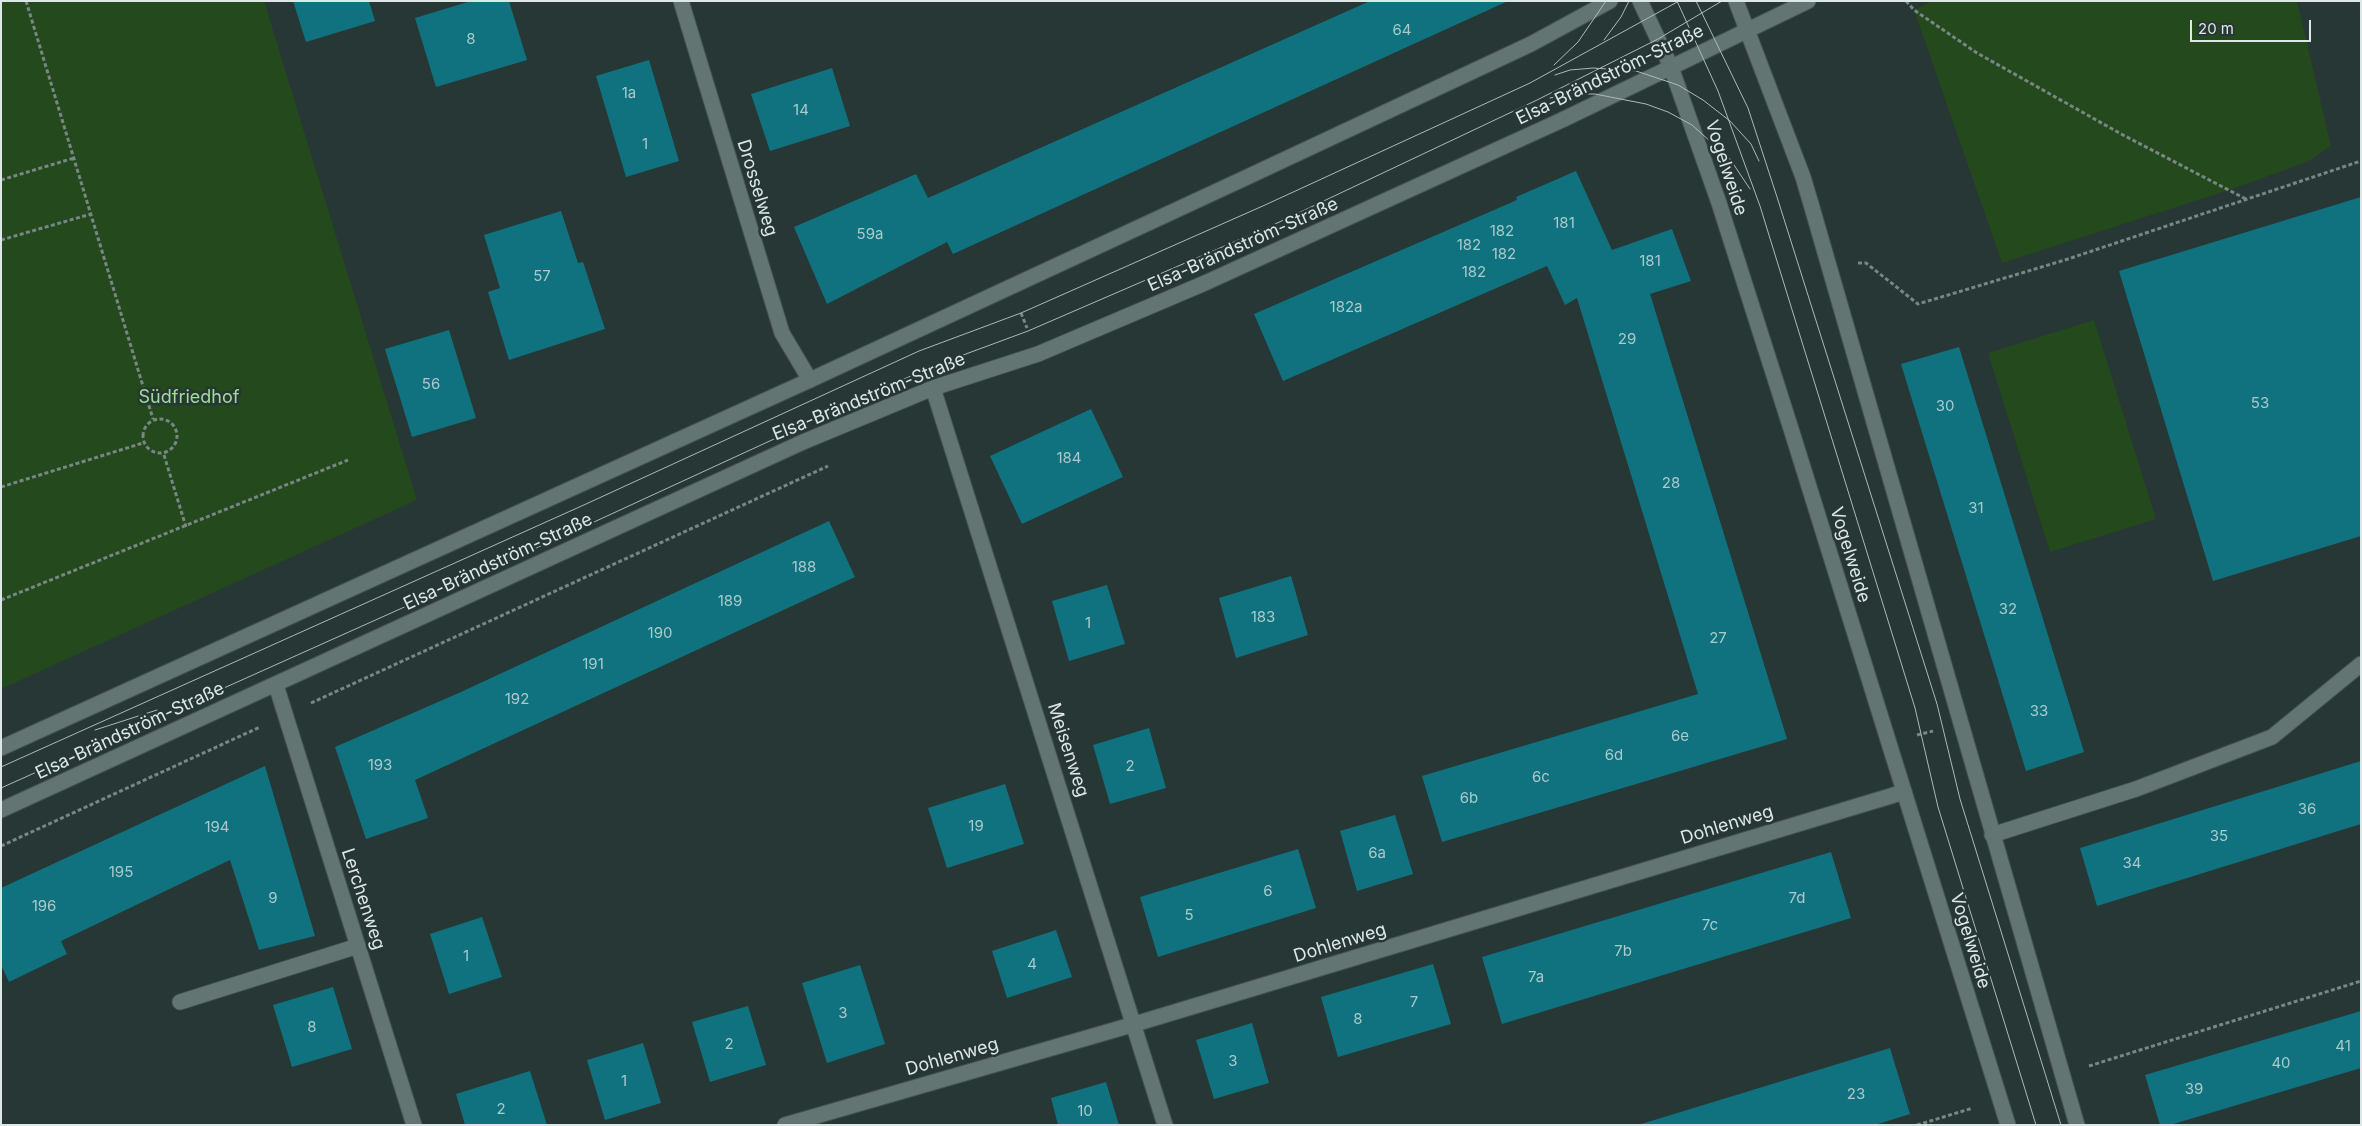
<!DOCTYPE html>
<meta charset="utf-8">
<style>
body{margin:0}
#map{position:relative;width:2362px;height:1126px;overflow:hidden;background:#273735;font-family:Inter,sans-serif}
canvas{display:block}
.frame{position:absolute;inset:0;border:2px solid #dde7e6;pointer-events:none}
.scale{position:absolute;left:2190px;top:20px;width:121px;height:22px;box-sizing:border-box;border:2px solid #dde7e6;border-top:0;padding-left:6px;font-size:15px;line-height:18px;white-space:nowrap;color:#dde7e6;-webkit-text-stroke:4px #273735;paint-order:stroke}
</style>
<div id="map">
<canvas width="2362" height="1126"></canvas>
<div class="frame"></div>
<div class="scale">20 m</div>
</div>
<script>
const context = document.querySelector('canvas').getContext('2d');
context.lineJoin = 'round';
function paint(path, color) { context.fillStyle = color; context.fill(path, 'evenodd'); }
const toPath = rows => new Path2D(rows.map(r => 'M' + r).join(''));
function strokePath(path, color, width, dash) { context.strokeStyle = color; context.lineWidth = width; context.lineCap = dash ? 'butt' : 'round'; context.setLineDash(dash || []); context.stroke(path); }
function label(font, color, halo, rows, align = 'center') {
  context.font = font + ' Inter,sans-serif'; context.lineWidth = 5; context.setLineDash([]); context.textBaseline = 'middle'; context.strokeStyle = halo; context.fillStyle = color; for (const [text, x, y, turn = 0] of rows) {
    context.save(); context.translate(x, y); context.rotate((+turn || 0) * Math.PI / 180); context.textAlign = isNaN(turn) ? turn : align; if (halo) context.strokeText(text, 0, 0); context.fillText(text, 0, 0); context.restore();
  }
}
paint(toPath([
 [1,1,264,1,417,500,1,689],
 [1932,1,2297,1,2331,146,2307,162,2229,190,2002,263,1914,10],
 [2094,320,2156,519,2050,552,1988,353]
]), '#24491d');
paint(toPath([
 [293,1,369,1,375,21,306,42],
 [471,1,509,1,527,60,436,87,415,18],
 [1370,1,1508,1,953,254,947,242,827,304,794,227,916,174,928,198],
 [649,60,679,161,626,177,596,76],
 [832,68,850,126,770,151,751,94],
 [1576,171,1612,250,1672,229,1691,281,1650,294,1787,739,1442,842,1422,776,1698,694,1577,298,1565,305,1547,266,1283,381,1254,314,1517,200,1516,197],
 [2361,197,2361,536,2213,581,2119,271],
 [561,211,578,263,583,262,605,329,509,360,488,292,500,288,484,235],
 [449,330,476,418,412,437,385,349],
 [1959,347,2084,752,2026,771,1901,364],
 [1091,409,1123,477,1022,524,990,456],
 [829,521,855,577,415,780,428,818,366,839,335,747,461,692],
 [1291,576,1308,635,1236,658,1219,598],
 [1107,585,1125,644,1069,661,1052,601],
 [1149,728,1166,788,1110,804,1093,745],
 [2361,761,2361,824,2097,906,2080,848],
 [265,766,315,936,259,950,230,860,61,941,67,954,9,982,1,965,1,888],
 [1005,784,1024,844,947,868,928,808],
 [1395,815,1413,874,1357,891,1340,831],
 [1298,849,1316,908,1158,957,1140,897],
 [1831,852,1851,918,1502,1024,1482,957],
 [482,917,502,977,449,994,430,934],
 [1056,930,1072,977,1007,998,992,951],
 [1433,964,1451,1024,1338,1057,1321,997],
 [860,965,885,1044,827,1063,802,983],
 [333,987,352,1049,292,1067,273,1005],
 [748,1006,766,1065,710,1082,692,1022],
 [2361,1011,2361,1068,2170,1125,2160,1125,2145,1075],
 [1252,1023,1269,1083,1214,1099,1196,1040],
 [643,1043,661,1103,605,1120,587,1060],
 [1890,1048,1910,1114,1875,1125,1638,1125],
 [530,1071,547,1125,465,1125,456,1094],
 [1106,1082,1119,1125,1058,1125,1051,1098]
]), '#10727e');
const lane = toPath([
 [1992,835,2136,789,2272,737,2361,664],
 [180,1002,358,946]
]);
const street = toPath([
 [681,1,782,333,810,380],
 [933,388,1165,1125],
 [276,685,414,1125],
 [785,1125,1135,1024,1904,792]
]);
const secondary = toPath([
 [1640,1,1671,67,1719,203,1792,432,2008,1125],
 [1736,1,1803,177,1811,204,2077,1125],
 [1,748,810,380,1243,179,1531,44,1610,1],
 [1,810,803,442,933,388,1038,354,1205,283,1562,120,1808,1]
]);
strokePath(lane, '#455251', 17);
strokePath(street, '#455251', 17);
strokePath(secondary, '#455251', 17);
strokePath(toPath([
 [26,1,153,419],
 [1906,1,1914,10,1977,53,2123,135,2246,199],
 [1,180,74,158],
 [1,240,91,214],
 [1858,263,1866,263,1918,304,2065,260,2361,161],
 [1021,313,1027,328],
 '143 436a17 17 0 1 1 34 0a17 17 0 1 1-34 0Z',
 [164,455,186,527],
 [1,487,143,443],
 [1,600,348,460],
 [311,703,828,466],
 [1917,735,1933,731],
 [1,846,260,727],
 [2089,1066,2361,981],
 [1917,1125,1973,1108]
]), '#788684', 3, [4, 2.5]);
strokePath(lane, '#637572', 15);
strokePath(street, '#637572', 15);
strokePath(secondary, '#637572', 15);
strokePath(toPath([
 [1677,1,1718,91,1760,206,1915,708,1938,807,2036,1125],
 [1696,1,1748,108,1777,197,1937,704,1960,799,2061,1125],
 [1604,40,1621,17,1629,1],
 [1554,65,1578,42,1606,1],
 [1555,75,1570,70,1593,68,1636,71,1678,85,1703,100,1730,121,1751,144,1759,161],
 [1550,98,1569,94,1595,94,1646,104,1668,112,1692,125,1730,159,1750,189],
 [95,730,157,710],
 [1,767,586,504,919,351,1021,313,1265,205,1530,83,1679,1],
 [1,788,594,522,928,368,1028,331,1273,225,1537,100,1658,39,1722,1]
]), '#adb9b8', 1);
label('15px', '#aacacc', null, [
 ["64",1402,30],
 ["8",471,39],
 ["1a",629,93],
 ["14",801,110],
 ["1",645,144],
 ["181",1564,223],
 ["182",1502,231],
 ["59a",870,234],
 ["182",1469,245],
 ["182",1504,254],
 ["181",1650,261],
 ["182",1474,272],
 ["57",542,276],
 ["182a",1346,307],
 ["29",1627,339],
 ["56",431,384],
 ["53",2260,403],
 ["30",1945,406],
 ["184",1069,458],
 ["28",1671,483],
 ["31",1976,508],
 ["188",804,567],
 ["189",730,601],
 ["32",2008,609],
 ["183",1263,617],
 ["1",1088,623],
 ["190",660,633],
 ["27",1718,638],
 ["191",593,664],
 ["192",517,699],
 ["33",2039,711],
 ["6e",1680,736],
 ["6d",1614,755],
 ["193",380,765],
 ["2",1130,766],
 ["6c",1541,777],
 ["6b",1469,798],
 ["36",2307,809],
 ["19",976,826],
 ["194",217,827],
 ["35",2219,836],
 ["6a",1377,853],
 ["34",2132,863],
 ["195",121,872],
 ["6",1268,891],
 ["9",273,898],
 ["7d",1797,898],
 ["196",44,906],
 ["5",1189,915],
 ["7c",1710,925],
 ["7b",1623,951],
 ["1",466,956],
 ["4",1032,964],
 ["7a",1536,977],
 ["7",1414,1002],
 ["3",843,1013],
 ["8",1358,1019],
 ["8",312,1027],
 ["2",729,1044],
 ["41",2343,1046],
 ["3",1233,1061],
 ["40",2281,1063],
 ["1",624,1081],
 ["39",2194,1089],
 ["23",1856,1094],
 ["2",501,1109],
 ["10",1085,1111]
]);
label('18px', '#dde7e6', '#273735', [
 ["Elsa-Brändström-Straße",1610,75,-26],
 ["Vogelweide",1726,168,72],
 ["Drosselweg",757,188,73],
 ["Elsa-Brändström-Straße",1243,245,-24],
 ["Elsa-Brändström-Straße",869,397,-22],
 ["Vogelweide",1850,555,73],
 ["Elsa-Brändström-Straße",498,562,-25],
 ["Elsa-Brändström-Straße",130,731,-25],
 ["Meisenweg",1068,750,72],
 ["Dohlenweg",1727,825,-17],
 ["Lerchenweg",363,899,72],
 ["Vogelweide",1970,941,73],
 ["Dohlenweg",1340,943,-17],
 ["Dohlenweg",952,1057,-16]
]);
label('18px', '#a1dd96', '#273735', [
 ["Südfriedhof",189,398]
]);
</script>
